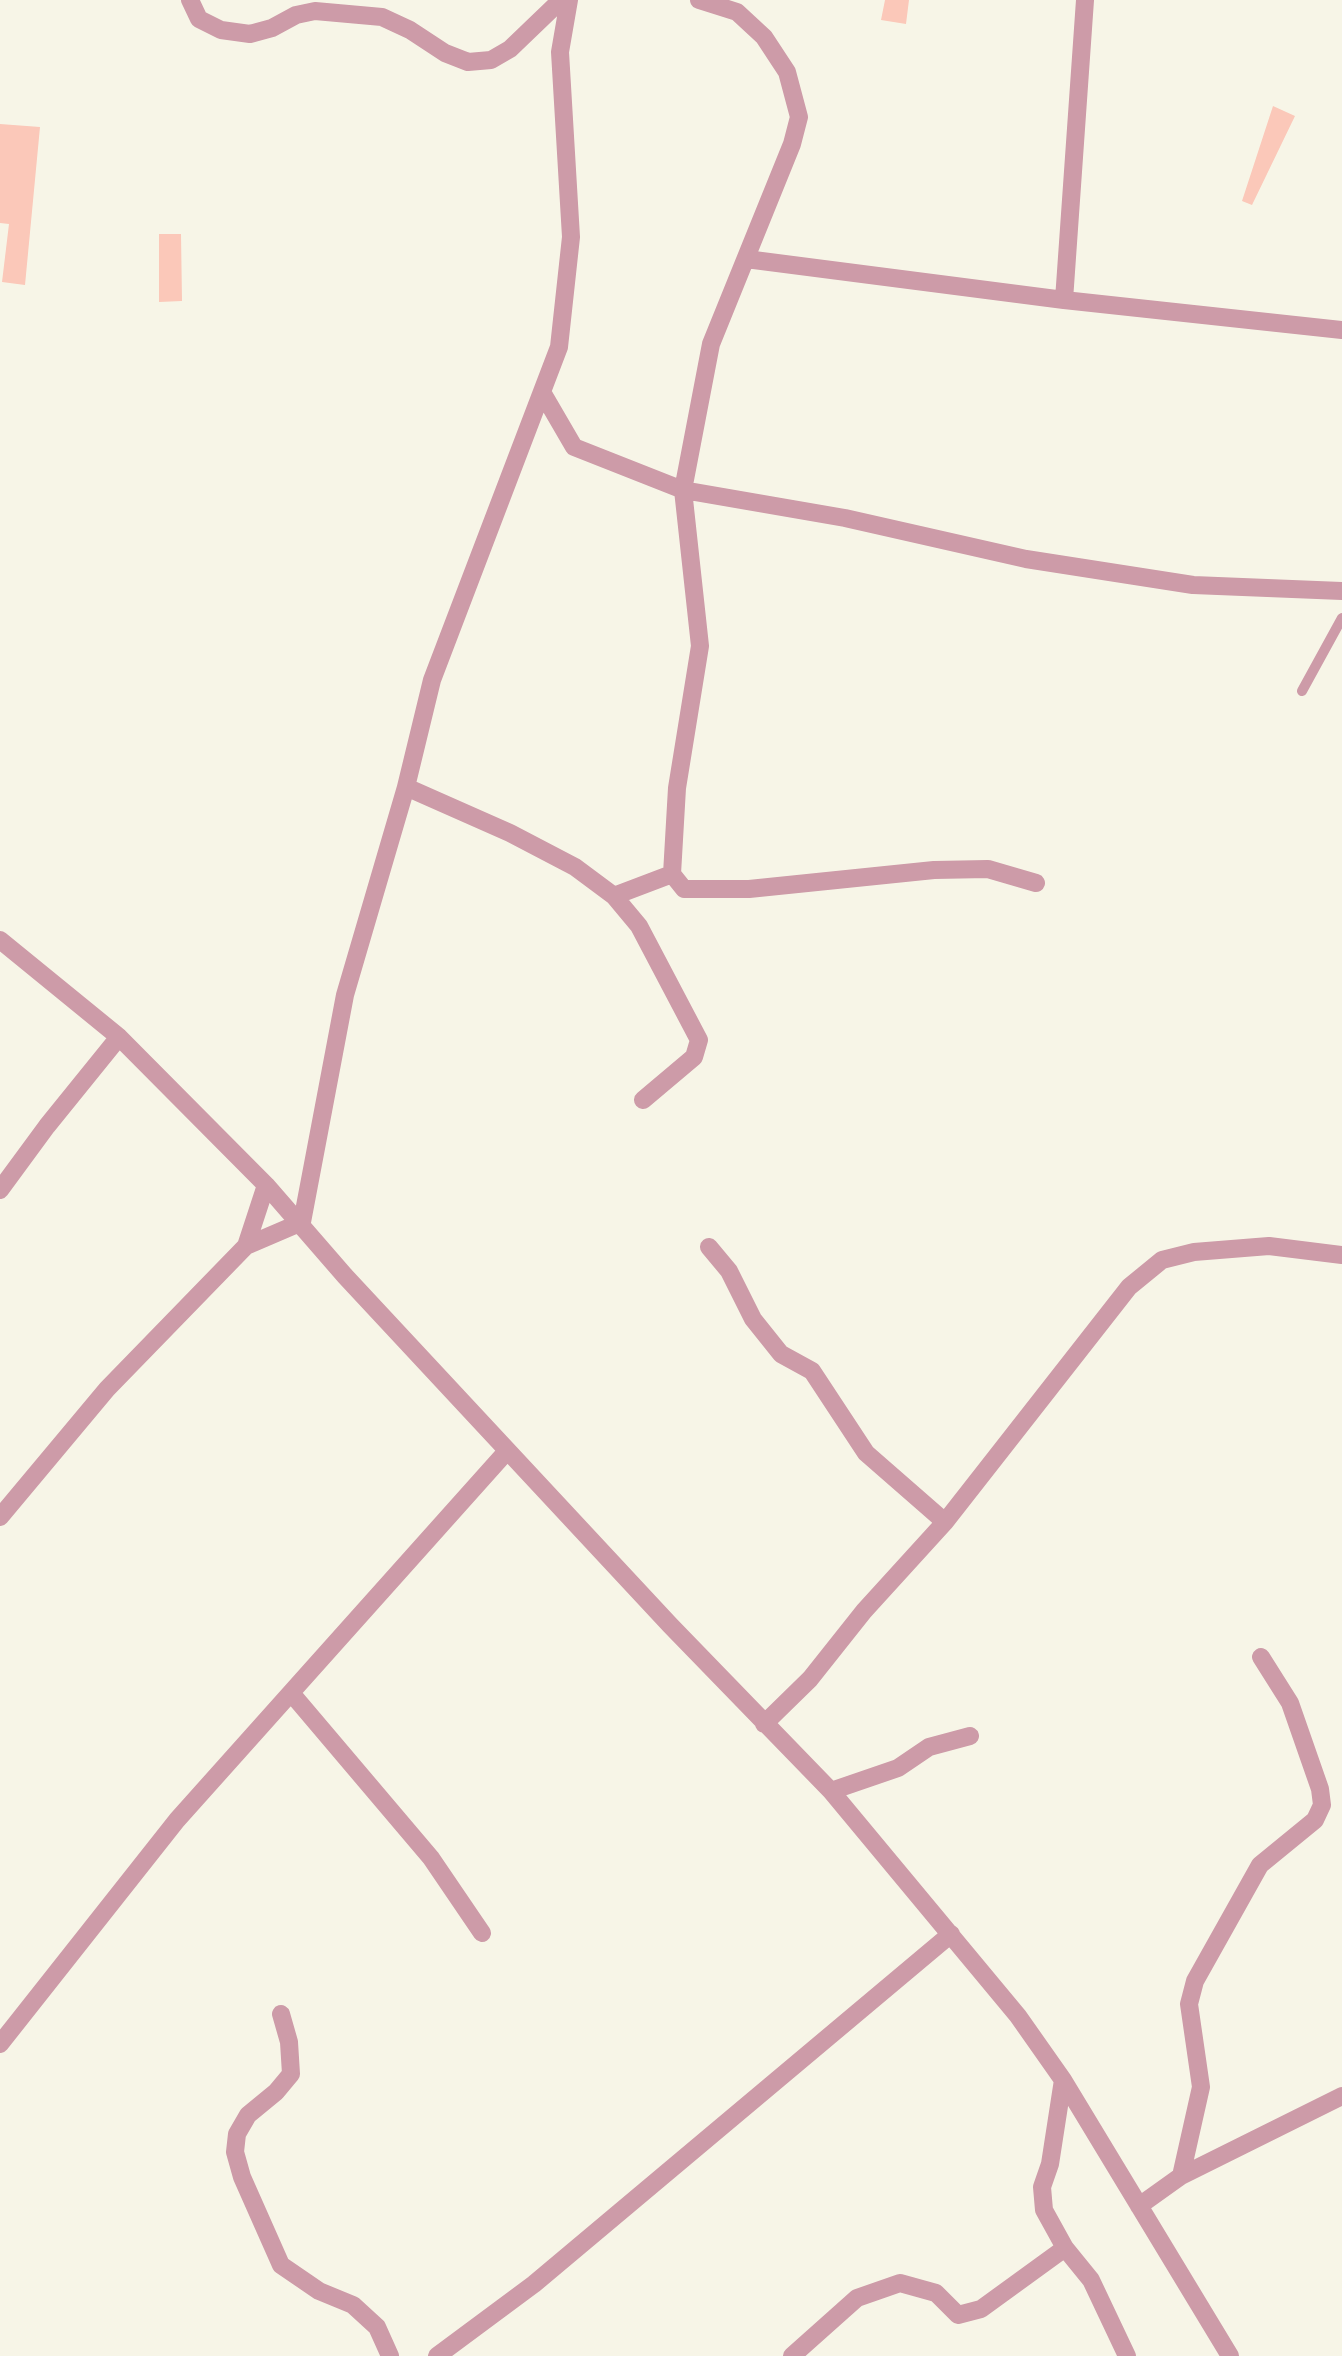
<!DOCTYPE html>
<style>
body{margin:0}
canvas{display:block;background:#f7f5e7}
</style>
<canvas width="1342" height="2356"></canvas>
<script>
const context = document.querySelector('canvas').getContext('2d');
context.lineJoin = 'round';
function paint(path, color) { context.fillStyle = color; context.fill(path, 'evenodd'); }
const toPath = rows => new Path2D(rows.map(r => 'M' + r).join(''));
function strokePath(path, color, width, dash) { context.strokeStyle = color; context.lineWidth = width; context.lineCap = dash ? 'butt' : 'round'; context.setLineDash(dash || []); context.stroke(path); }
paint(toPath([
 [885,0,909,0,906,24,881,20],
 [1273,106,1295,116,1252,205,1242,201],
 [0,124,40,127,25,285,2,282,9,224,0,223],
 [159,234,181,234,182,301,159,302]
]), '#fbc8b9');
strokePath(toPath([
 [1302,691,1342,618]
]), '#cd9ba8', 10);
strokePath(toPath([
 [190,0,199,19,221,30,250,34,272,28,296,15,315,11,382,17,410,30,445,53,468,62,491,60,510,49,561,0],
 [699,0,737,12,764,37,787,72,799,117,792,144,711,344,683,490,700,646,677,788,672,874,684,889,749,889,934,870,988,869,1036,883],
 [746,259,1064,300,1085,0],
 [1064,300,1342,330],
 [542,392,574,447,683,490,845,518,1026,559,1193,585,1342,591],
 [406,787,510,833,575,867,614,896,639,926,699,1040,694,1057,643,1100],
 [614,896,672,874],
 [0,940,119,1037,266,1185,345,1276,670,1625,831,1791,1018,2016,1063,2080,1230,2356],
 [0,1190,47,1126,119,1037],
 [246,1246,302,1222,345,995,406,787,432,680,559,347,571,237,560,52,569,0],
 [709,1247,729,1271,753,1319,781,1354,812,1371,866,1453,945,1522],
 [0,1517,107,1389,246,1246,266,1185],
 [292,1694,431,1858,482,1933],
 [764,1724,810,1679,864,1611,945,1522,1129,1287,1162,1260,1194,1252,1269,1246,1342,1255],
 [831,1791,898,1768,929,1747,970,1736],
 [281,2014,289,2042,291,2074,276,2092,248,2115,237,2134,235,2152,242,2177,281,2265,319,2291,353,2305,377,2327,390,2356],
 [0,2044,177,1820,507,1451],
 [1063,2080,1050,2164,1042,2187,1044,2210,1065,2248,1091,2280,1127,2356],
 [1181,2176,1201,2087,1189,2004,1195,1981,1260,1865,1315,1820,1322,1805,1320,1789,1290,1703,1261,1657],
 [1139,2206,1181,2176,1342,2096],
 [437,2356,534,2284,951,1934],
 [792,2356,857,2298,900,2283,936,2293,958,2315,981,2309,1065,2248]
]), '#cd9ba8', 18);
</script>
